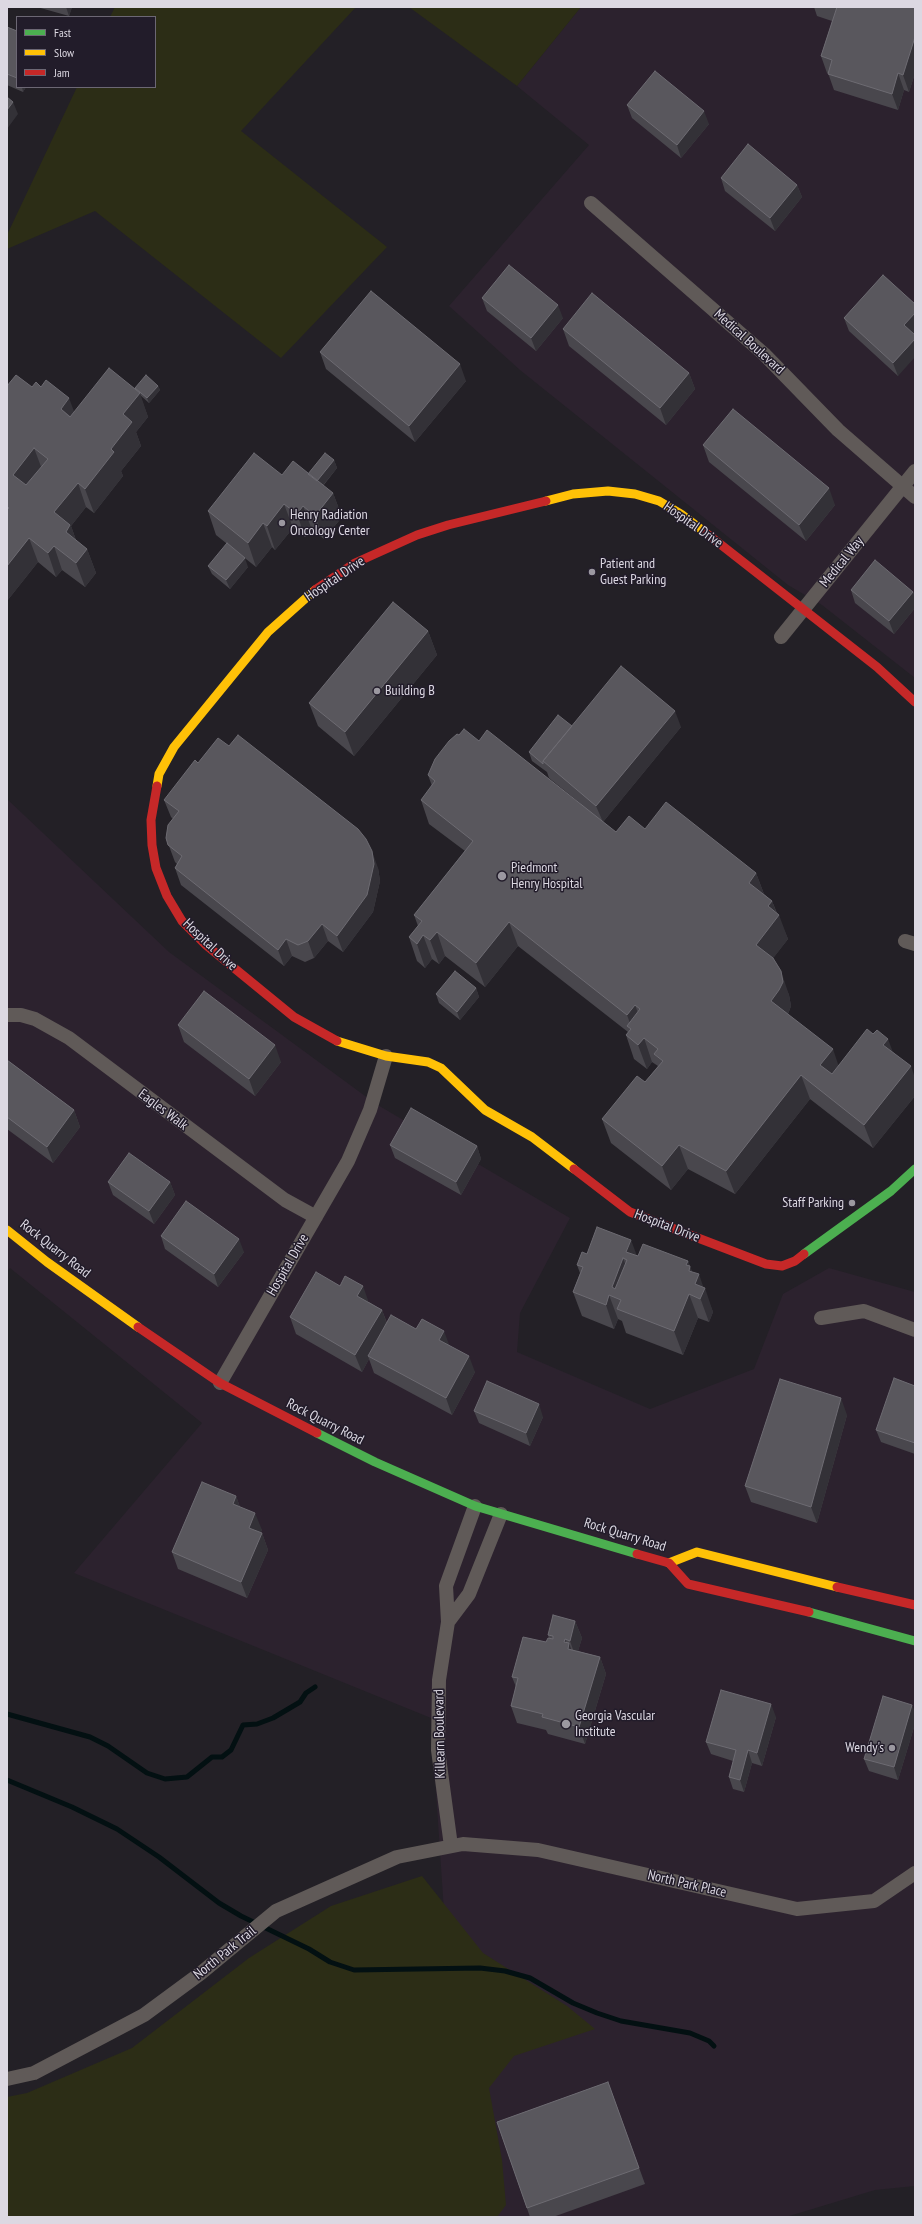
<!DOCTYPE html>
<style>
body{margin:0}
#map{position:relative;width:922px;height:2224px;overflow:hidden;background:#232026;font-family:"PT Sans Narrow",sans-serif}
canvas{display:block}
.frame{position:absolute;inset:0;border:8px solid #dcd8e2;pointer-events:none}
.legend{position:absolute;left:16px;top:16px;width:140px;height:72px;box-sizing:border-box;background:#221c2a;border:1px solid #6c6774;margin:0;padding:5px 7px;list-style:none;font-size:12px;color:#dcd8e2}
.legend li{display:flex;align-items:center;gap:8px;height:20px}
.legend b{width:20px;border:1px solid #6c6774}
</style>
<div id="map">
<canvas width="922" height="2224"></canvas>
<div class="frame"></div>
<ul class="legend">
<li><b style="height:5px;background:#4caf50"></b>Fast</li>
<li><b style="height:5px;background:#ffc107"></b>Slow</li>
<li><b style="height:5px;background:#c62828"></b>Jam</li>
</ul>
</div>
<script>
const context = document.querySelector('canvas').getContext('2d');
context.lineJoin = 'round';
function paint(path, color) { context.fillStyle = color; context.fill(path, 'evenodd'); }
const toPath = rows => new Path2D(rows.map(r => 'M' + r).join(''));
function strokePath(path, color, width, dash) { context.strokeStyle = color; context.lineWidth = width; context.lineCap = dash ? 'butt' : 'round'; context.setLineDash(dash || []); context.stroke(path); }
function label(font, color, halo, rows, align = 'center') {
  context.font = font + ' "PT Sans Narrow",sans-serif'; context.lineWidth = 3; context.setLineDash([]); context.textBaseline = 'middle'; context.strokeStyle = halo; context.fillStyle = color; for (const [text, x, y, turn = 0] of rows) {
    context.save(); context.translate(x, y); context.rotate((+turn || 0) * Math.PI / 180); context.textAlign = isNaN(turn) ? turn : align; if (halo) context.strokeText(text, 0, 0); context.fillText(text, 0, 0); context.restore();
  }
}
paint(toPath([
 [581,7,915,7,915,678,822,605,788,585,520,370,449,306,589,145,517,86],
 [7,799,169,952,376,1104,570,1218,520,1313,517,1352,650,1409,754,1369,783,1294,829,1268,915,1292,915,2186,875,2190,786,2217,444,2217,447,1956,431,1718,74,1573,202,1423,10,1268,7,1272]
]), '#2c222e');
paint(toPath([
 [115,7,356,7,241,131,387,247,281,358,95,211,7,249,7,235,77,87,155,87,155,17,110,17],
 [409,7,581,7,517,86],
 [422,1876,483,1953,567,2006,595,2029,514,2056,489,2088,502,2160,506,2205,497,2217,7,2217,7,2097,27,2093,132,2048,249,1958,331,1906]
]), '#2c2d16');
strokePath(toPath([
 [7,1714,90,1737,108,1746,147,1773,165,1779,187,1777,212,1757,222,1757,231,1750,243,1725,257,1724,273,1718,300,1702,306,1693,315,1687],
 [7,1780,72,1807,117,1829,159,1857,219,1903,241,1916,309,1949,330,1962,354,1970,480,1968,505,1971,530,1978,573,2003,597,2013,621,2021,690,2033,709,2041,714,2046]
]), '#031012', 5);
strokePath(toPath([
 [591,203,764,354,838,430,915,497],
 [781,637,915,471],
 [905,941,915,944],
 [7,1015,21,1015,35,1019,69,1038,285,1200,316,1217],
 [821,1318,864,1311,915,1330],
 [220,1383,348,1161,370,1110,386,1056],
 [448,1622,469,1594,501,1514],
 [451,1846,438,1750,439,1680,448,1622,446,1586,475,1506],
 [7,2079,34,2073,144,2015,201,1973,276,1911,397,1857,463,1844,538,1850,797,1909,874,1901,915,1873]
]), '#605a58', 14);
strokePath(toPath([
 [804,1254,891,1191,915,1169],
 [317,1433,375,1462,475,1506,637,1554],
 [809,1612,915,1641]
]), '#4caf50', 9);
strokePath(toPath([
 [546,501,573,494,608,491,635,494,659,501,681,514,706,533],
 [157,786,159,774,174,747,268,632,315,590],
 [337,1041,386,1056,428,1062,441,1068,485,1110,532,1137,574,1169],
 [7,1230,47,1262,138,1327],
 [669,1563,697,1552,837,1587]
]), '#ffc107', 9);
strokePath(toPath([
 [706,533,877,667,915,702],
 [315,590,355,563,417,535,448,525,546,501],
 [157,786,151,820,152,845,156,868,167,896,182,921,206,945,294,1017,337,1041],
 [574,1169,630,1212,766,1264,782,1266,795,1261,804,1254],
 [138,1327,220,1383,317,1433],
 [637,1554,669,1563,688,1584,809,1612],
 [837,1587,915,1605]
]), '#c62828', 9);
paint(toPath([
 [37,7,72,7,69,16],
 [814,7,915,7,915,73,909,92,904,90,898,110,834,90,828,73,827,73,821,56,832,21,817,16],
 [7,27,17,31,17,87,26,87,23,92,7,85],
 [627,105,709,124,681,158,632,118],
 [721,178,797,185,802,197,775,231,725,191],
 [482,298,563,318,536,351,487,311],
 [844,318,915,331,913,333,898,376,849,331],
 [563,329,689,373,695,389,666,425,569,346],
 [320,352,466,381,415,442,326,369],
 [7,386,32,387,74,412,136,390,135,388,158,386,160,390,149,403,140,395,148,417,136,432,141,446,121,471,123,476,94,513,86,507,71,526,76,540,87,549,96,573,85,587,62,570,56,577,38,562,7,601],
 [703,445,835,505,806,541,709,462],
 [334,460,337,468,323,486,333,493,342,517,324,539,312,530,305,537,293,528,275,550,272,547,256,567,216,535,208,511,308,474],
 [208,566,248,567,230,589,212,574],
 [851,590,913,592,915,596,915,608,894,634,855,603],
 [428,631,437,655,354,756,318,726,309,703],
 [572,726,681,727,603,822,616,832,645,829,756,873,764,894,772,901,777,913,788,939,773,958,789,995,791,1006,788,1014,838,1065,893,1052,915,1078,915,1096,873,1148,810,1099,735,1194,688,1169,671,1190,611,1143,602,1119,645,1082,658,1066,652,1062,647,1069,634,1059,626,1035,628,1032,518,946,485,987,445,956,439,964,432,959,425,968,417,961,409,937,418,926,414,915,465,851,429,824,421,800,432,786,428,775,459,735,479,741,581,804,549,778,547,772,532,761,529,752],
 [198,763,378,868,380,881,373,912,343,952,328,941,314,958,305,962,292,956,284,966,181,885,175,868,177,864,175,862,166,838,173,819,171,817,164,800],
 [476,988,479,997,460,1020,439,1003,436,994],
 [178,1025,281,1062,255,1096,184,1042],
 [7,1060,74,1110,80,1127,53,1163,7,1129],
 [390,1145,477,1146,481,1159,461,1195,395,1158],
 [108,1182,170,1182,175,1195,154,1224,113,1195],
 [161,1236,244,1252,218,1287,165,1249],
 [587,1254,637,1256,688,1261,692,1272,703,1287,713,1312,709,1322,698,1318,683,1355,626,1333,622,1321,618,1319,614,1329,582,1316,573,1292,580,1273,577,1265],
 [369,1302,382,1310,387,1323,416,1329,449,1346,475,1372,452,1415,374,1373,369,1359,362,1372,296,1334,290,1317],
 [915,1386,915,1454,881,1442,876,1430],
 [474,1411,543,1417,530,1446,479,1423],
 [847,1415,817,1523,751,1502,745,1486],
 [236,1496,240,1507,262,1530,260,1533,262,1533,268,1550,247,1598,178,1569,172,1552],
 [575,1621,582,1638,578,1651,600,1657,606,1674,585,1744,548,1734,546,1730,517,1723,511,1706,516,1687,512,1677,546,1642,549,1638,548,1635],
 [915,1712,915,1724,898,1780,869,1771,864,1759],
 [776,1717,762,1766,752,1763,744,1792,733,1789,729,1777,733,1761,711,1754,706,1742],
 [608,2082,645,2184,553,2217,530,2217,497,2122]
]), '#49474d');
paint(toPath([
 [66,7,72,7,69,16],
 [915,37,915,73,909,92,903,75],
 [898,73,904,90,898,110,892,94],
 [22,87,26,87,23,92],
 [13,102,18,114,7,129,7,110],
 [704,111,709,124,681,158,677,145],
 [797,185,802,197,775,231,770,218],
 [558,305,563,318,536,351,531,338],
 [915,313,915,331,909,338,904,325],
 [915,339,915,357,898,376,893,363],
 [460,364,466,381,415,442,409,426],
 [689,373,695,389,666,425,660,408],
 [158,386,160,390,149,403,147,398],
 [140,393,148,417,136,432,141,446,121,471,123,476,94,513,85,489,111,449,123,414],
 [69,398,78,422,61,409],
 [34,448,43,472,21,499,13,475],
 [334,460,337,468,315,495,312,487],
 [78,483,86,507,71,526,79,549,74,556,54,512],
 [829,488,835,505,806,541,799,525],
 [333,493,342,517,324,539,315,516],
 [284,504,293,528,275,550,267,526],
 [303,506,312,530,305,537,297,514],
 [263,523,272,547,256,567,248,543],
 [29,538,38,562,7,601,7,566],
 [54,546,62,570,56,577,48,553],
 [87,549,96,573,85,587,76,563],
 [245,558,248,567,230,589,226,580],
 [913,592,915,596,915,608,894,634,889,621],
 [428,631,437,655,354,756,345,732],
 [675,711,681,727,603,822,596,806],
 [372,851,378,868,380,881,373,912,343,952,337,936],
 [756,873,765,897,749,883],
 [772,901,778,917,779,915,788,939,765,969,756,945,768,906],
 [509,922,518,946,485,987,476,963],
 [322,924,328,941,314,958,308,941],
 [437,932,445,956,439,964,430,940],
 [423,935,432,959,425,968,417,944],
 [286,939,292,956,284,966,278,950],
 [781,971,789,995,791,1006,788,1014,771,1001],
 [476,988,479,997,460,1020,457,1012],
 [635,1005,644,1029,636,1039,627,1015],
 [644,1038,652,1062,647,1069,638,1045],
 [888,1039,897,1063,883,1045],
 [275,1045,281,1062,255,1096,249,1079],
 [833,1049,841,1073,829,1089,820,1065],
 [911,1066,915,1078,915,1096,873,1148,864,1125],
 [801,1075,810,1099,735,1194,726,1171],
 [74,1110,80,1127,53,1163,47,1147],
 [679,1145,688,1169,671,1190,662,1166],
 [477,1146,481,1159,461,1195,456,1182],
 [170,1182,175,1195,154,1224,149,1211],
 [239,1239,244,1252,218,1287,214,1274],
 [631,1240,640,1264,626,1252],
 [623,1258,632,1282,621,1300,612,1287],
 [688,1261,696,1282,699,1274,704,1289,705,1288,713,1312,709,1322,698,1292,686,1265],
 [363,1286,369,1303,357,1296],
 [689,1294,698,1318,683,1355,674,1331],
 [609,1295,618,1319,614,1329,606,1305],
 [382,1310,388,1327,368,1356,369,1359,362,1372,355,1355],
 [444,1331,450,1347,439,1340],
 [469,1356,475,1372,452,1415,446,1398],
 [841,1398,847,1415,817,1523,811,1507],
 [539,1404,543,1417,530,1446,526,1433],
 [236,1496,242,1513,233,1504],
 [255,1513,262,1530,255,1545,249,1528],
 [262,1533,268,1550,247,1598,241,1582],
 [575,1621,582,1638,576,1658,570,1641],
 [565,1639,568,1648,569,1643,575,1660,574,1665,564,1642],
 [600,1657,606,1674,585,1744,579,1727],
 [771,1704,776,1717,762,1766,757,1753],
 [912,1705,915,1712,915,1724,898,1780,894,1767],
 [748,1750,752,1763,744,1792,740,1780]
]), '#333137');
const building = toPath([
 [836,7,915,7,915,37,903,75,898,73,892,94,828,74,832,60,821,56,837,7,836,7],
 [7,27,17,31,17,78,7,74,7,27],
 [655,71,704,111,677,145,627,105,655,71],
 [7,97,13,102,7,110,7,97],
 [748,144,797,185,770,218,721,178,748,144],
 [509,265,558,305,531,338,482,298,509,265],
 [883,275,915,304,915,313,904,325,915,335,915,339,893,363,844,318,883,275],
 [371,291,460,364,409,426,320,352,371,291],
 [592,293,689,373,660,408,563,329,592,293],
 [109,368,140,393,123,414,132,422,111,449,114,452,85,489,78,483,54,512,70,525,66,532,87,549,76,563,54,546,48,553,29,538,7,566,7,510,9,508,7,506,7,386,16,375,32,387,36,382,41,387,46,380,69,398,61,409,70,417,109,368],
 [34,448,48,459,26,485,13,475,34,448],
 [146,375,158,386,147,398,135,388,146,375],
 [733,409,829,488,799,525,703,445,733,409],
 [254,453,282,475,293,461,333,493,315,516,303,506,297,514,284,504,267,526,263,523,248,543,208,511,254,453],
 [325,453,334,460,317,481,308,474,325,453],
 [227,543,245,558,226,580,208,566,227,543],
 [875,560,913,592,889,621,851,590,875,560],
 [393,602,428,631,345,732,309,703,393,602],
 [621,666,675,711,596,806,543,761,621,666],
 [558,715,572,726,543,761,543,764,529,752,558,715],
 [464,729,479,741,487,730,616,832,629,816,645,829,666,802,756,873,749,883,772,901,768,906,779,915,756,945,773,958,781,971,783,982,779,990,771,1001,833,1049,820,1065,832,1074,867,1029,873,1034,877,1030,888,1039,883,1045,911,1066,864,1125,801,1075,726,1171,679,1145,662,1166,602,1119,637,1076,645,1082,663,1061,654,1054,658,1049,644,1038,638,1045,626,1035,631,1029,627,1026,640,1009,635,1005,627,1015,509,922,476,963,437,932,430,940,423,935,417,944,409,937,422,921,414,915,473,841,421,800,435,781,428,775,435,759,449,741,457,734,459,735,464,729],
 [238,735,358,829,366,839,372,851,374,864,367,895,337,936,322,924,308,941,298,945,286,939,278,950,175,868,182,856,168,845,166,838,168,825,179,811,164,800,195,760,198,763,218,738,229,746,238,735],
 [455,971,476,988,457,1012,436,994,455,971],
 [204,991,275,1045,249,1079,178,1025,204,991],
 [7,1060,74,1110,47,1147,7,1117,7,1060],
 [411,1108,477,1146,456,1182,390,1145,411,1108],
 [129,1153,170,1182,149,1211,108,1182,129,1153],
 [186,1201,239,1239,214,1274,161,1236,186,1201],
 [597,1227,631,1240,626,1252,638,1256,643,1244,688,1261,686,1265,690,1266,689,1271,699,1274,695,1284,705,1288,700,1299,689,1294,674,1331,617,1309,621,1300,609,1295,606,1305,573,1292,583,1267,577,1265,582,1252,587,1254,597,1227],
 [623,1258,627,1260,615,1289,612,1287,623,1258],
 [316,1272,340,1286,345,1276,363,1286,357,1296,382,1310,355,1355,290,1317,316,1272],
 [391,1315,416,1329,422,1319,444,1331,439,1340,469,1356,446,1398,368,1356,391,1315],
 [894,1378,915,1386,915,1443,876,1430,894,1378],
 [780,1379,841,1398,811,1507,745,1486,780,1379],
 [487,1381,539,1404,526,1433,474,1411,487,1381],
 [202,1482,236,1496,233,1504,255,1513,249,1528,262,1533,241,1582,172,1552,202,1482],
 [553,1615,575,1621,570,1641,565,1639,564,1642,569,1643,568,1649,600,1657,579,1727,542,1717,543,1714,511,1706,518,1678,512,1677,523,1637,546,1642,548,1638,553,1639,553,1636,548,1635,553,1615],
 [721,1690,771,1704,757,1753,748,1750,740,1780,729,1777,736,1750,706,1742,721,1690],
 [883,1696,912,1705,894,1767,864,1759,883,1696],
 [608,2082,639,2168,527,2208,497,2122,608,2082]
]);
paint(building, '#59575d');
strokePath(building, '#6d6b72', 1);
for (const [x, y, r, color] of [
 [282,523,4,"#9b98a0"],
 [592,572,4,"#9b98a0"],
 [377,691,4,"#9b98a0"],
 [502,876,5,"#9b98a0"],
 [852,1203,4,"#9b98a0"],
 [566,1724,5,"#9b98a0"],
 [892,1748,4,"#9b98a0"]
]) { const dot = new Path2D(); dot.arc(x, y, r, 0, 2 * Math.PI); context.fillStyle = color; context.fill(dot); strokePath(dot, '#221c2a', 1.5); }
label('14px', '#dcd8e2', '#221c2a', [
 ["Medical Boulevard",749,342,42],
 ["Hospital Drive",693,525,35],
 ["Medical Way",842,562,-51],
 ["Hospital Drive",335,579,-34],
 ["Hospital Drive",210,945,43],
 ["Eagles Walk",163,1110,37],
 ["Hospital Drive",667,1226,21],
 ["Rock Quarry Road",55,1249,38],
 ["Hospital Drive",288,1265,-60],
 ["Rock Quarry Road",325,1422,27],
 ["Rock Quarry Road",625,1535,17],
 ["Killearn Boulevard",440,1734,-91],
 ["North Park Place",687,1884,13],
 ["North Park Trail",225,1953,-39]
]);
label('14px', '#dcd8e2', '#221c2a', [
 ["Henry Radiation",290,515],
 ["Oncology Center",290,531],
 ["Patient and",600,564],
 ["Guest Parking",600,580],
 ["Building B",385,691],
 ["Piedmont",511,868],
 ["Henry Hospital",511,884],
 ["Staff Parking",844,1203,"right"],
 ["Georgia Vascular",575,1716],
 ["Institute",575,1732],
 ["Wendy's",884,1748,"right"]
], 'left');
</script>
